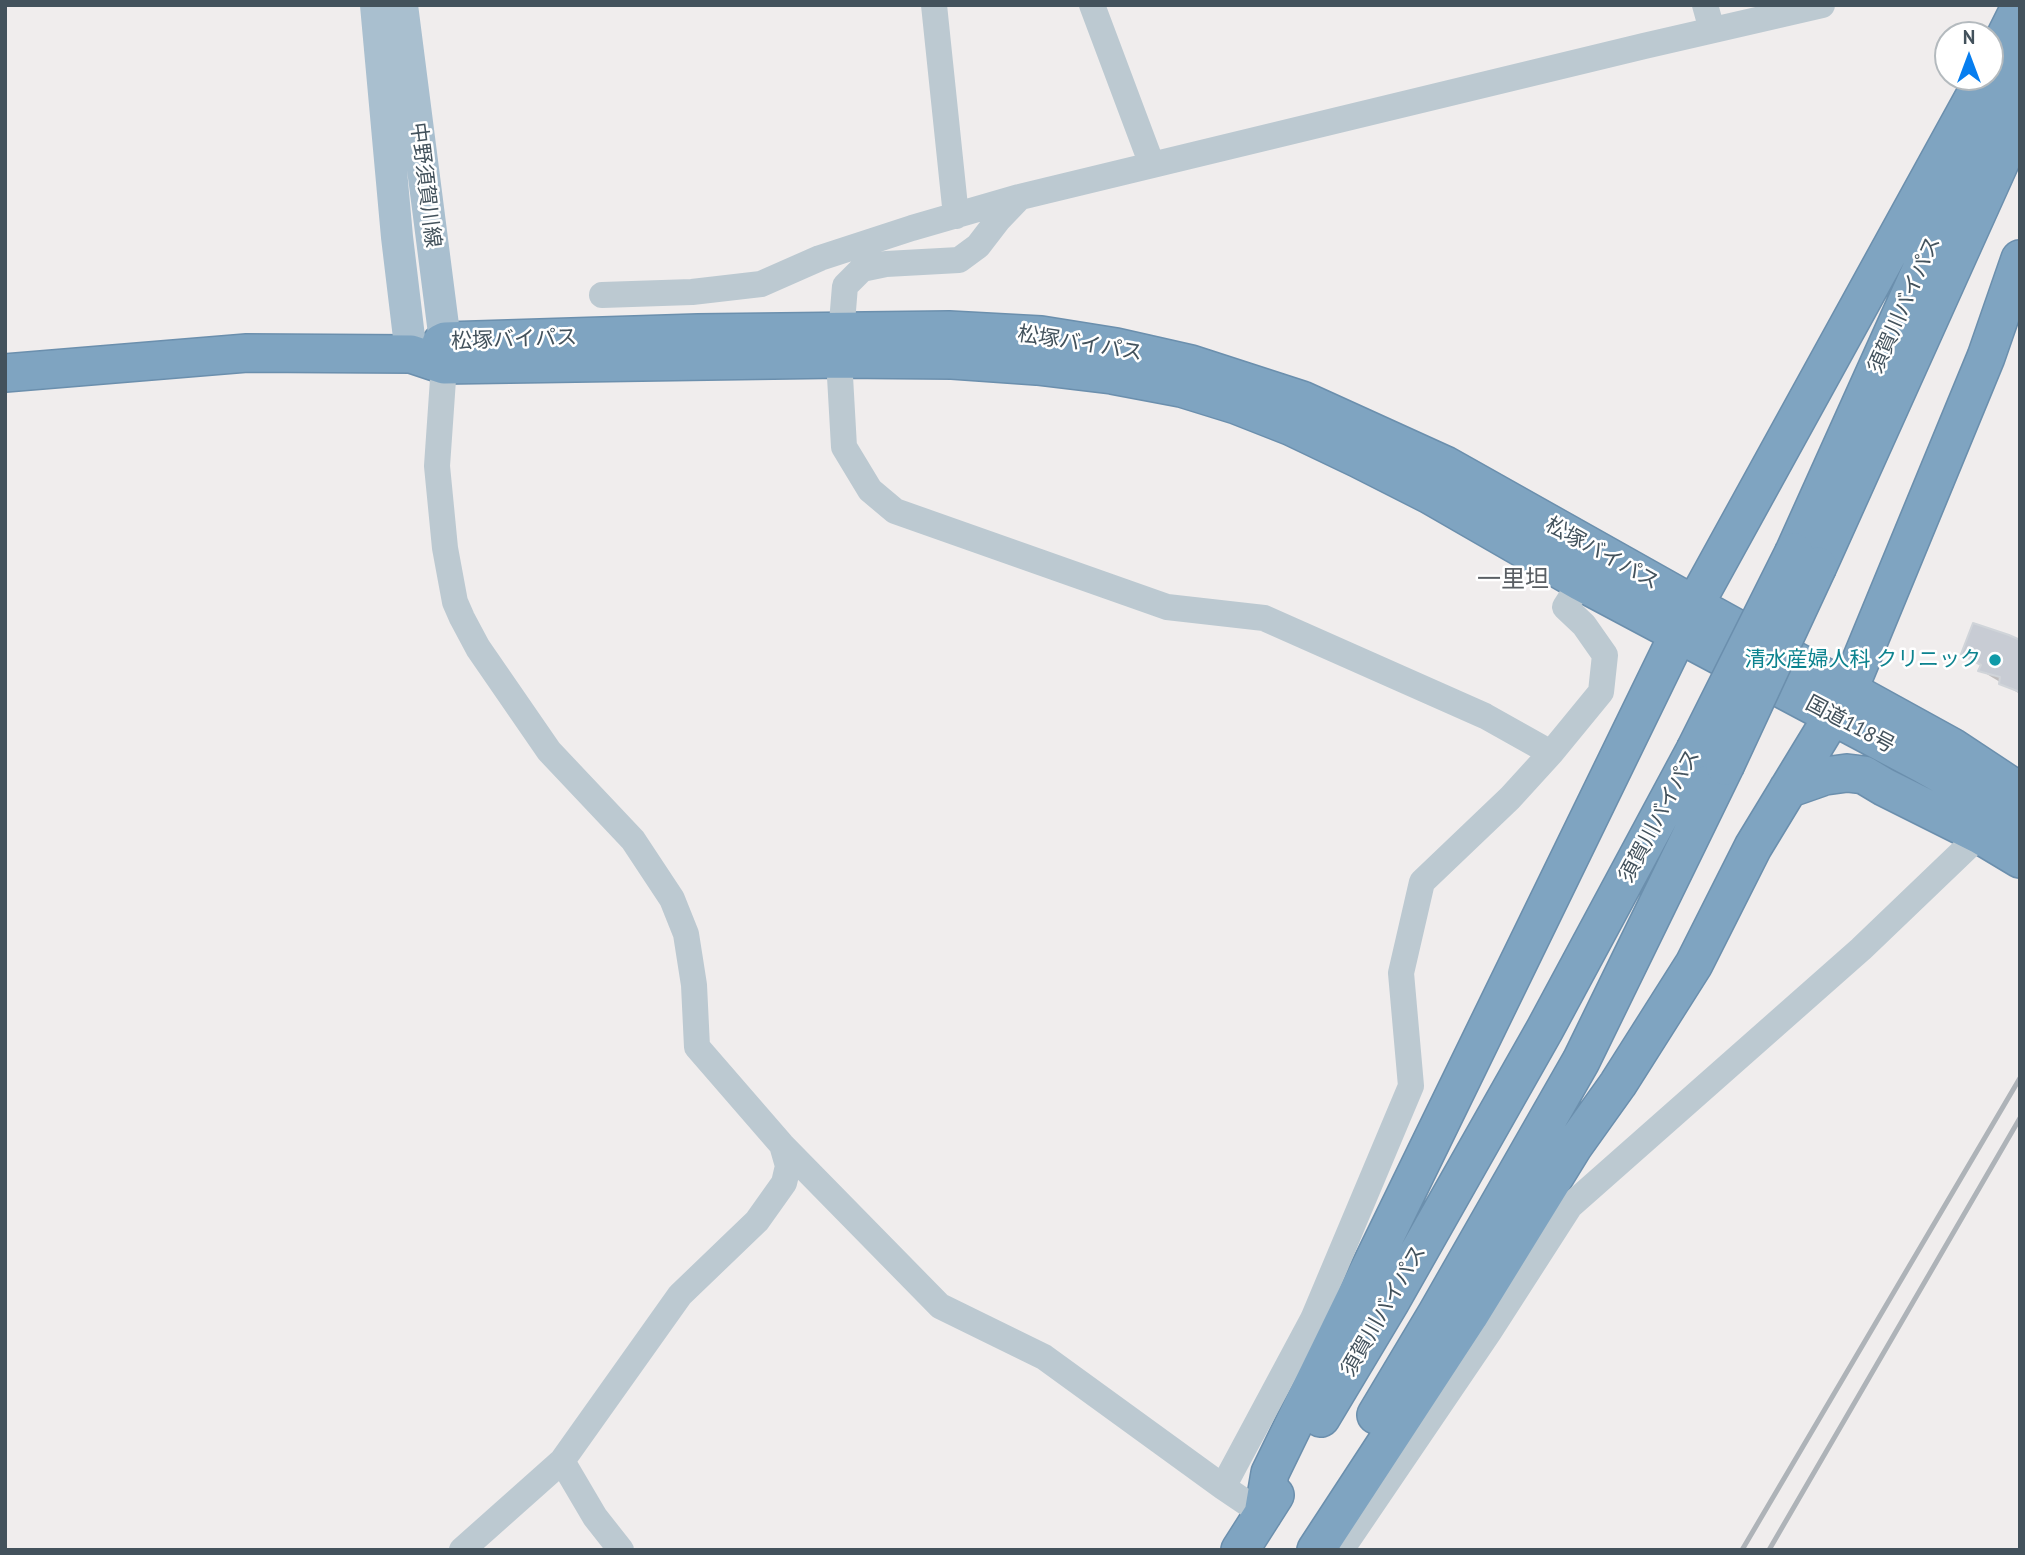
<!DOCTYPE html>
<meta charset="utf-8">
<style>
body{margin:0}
#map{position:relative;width:2025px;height:1555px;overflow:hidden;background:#f0eded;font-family:"PT Sans",sans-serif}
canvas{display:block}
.frame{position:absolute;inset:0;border:7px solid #43525c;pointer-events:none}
.north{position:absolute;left:1934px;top:21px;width:70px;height:70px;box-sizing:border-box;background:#fff;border:2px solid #b4babe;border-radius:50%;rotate:0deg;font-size:19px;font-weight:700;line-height:28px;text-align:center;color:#43525c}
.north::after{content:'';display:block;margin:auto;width:24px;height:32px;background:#077eef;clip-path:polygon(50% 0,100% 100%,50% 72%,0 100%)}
</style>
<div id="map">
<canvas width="2025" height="1555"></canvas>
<div class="frame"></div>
<div class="north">N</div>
</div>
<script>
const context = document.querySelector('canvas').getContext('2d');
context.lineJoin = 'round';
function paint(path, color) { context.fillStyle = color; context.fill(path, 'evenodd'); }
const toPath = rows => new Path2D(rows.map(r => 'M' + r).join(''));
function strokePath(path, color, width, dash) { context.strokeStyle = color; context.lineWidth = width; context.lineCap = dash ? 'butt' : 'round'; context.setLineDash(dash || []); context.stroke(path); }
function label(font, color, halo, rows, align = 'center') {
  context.font = font + ' "PT Sans","Noto Sans JP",sans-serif'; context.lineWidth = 5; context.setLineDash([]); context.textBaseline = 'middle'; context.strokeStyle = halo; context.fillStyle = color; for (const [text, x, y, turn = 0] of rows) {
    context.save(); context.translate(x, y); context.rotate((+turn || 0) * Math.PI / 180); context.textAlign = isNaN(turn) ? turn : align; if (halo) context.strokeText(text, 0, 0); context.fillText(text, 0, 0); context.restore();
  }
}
paint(toPath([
 [2020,642,2020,694,1980,670]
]), '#0003');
const building = toPath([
 [1973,623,2009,635,2020,640,2020,692,1999,684,2000,677,1978,671,1981,665,1961,654,1973,623]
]);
paint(building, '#c8ccd4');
strokePath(building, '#d0d4d9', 2);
const highway = toPath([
 [1990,67,2020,7],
 [441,343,445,341,698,333,949,330,1041,335,1116,347,1191,364,1302,400,1445,465,1694,605,1952,747,2020,792],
 [5,373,247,353,411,354,444,365,839,359,952,360,1037,366,1112,375,1181,388,1236,405,1292,427,1357,458,1430,495,1581,582,1923,764,2020,819],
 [1794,552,2020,50],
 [1818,566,2020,118],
 [1788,789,1825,776,1847,773,1864,775,1884,787,1980,835,2020,859],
 [1376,1415,1437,1313,1581,1061,1725,766],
 [1321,1418,1391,1301,1545,1029,1695,750],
 [1263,1514,1270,1473,1679,633,1985,77],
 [1240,1550,1275,1495],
 [1316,1550,1469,1316,1573,1147,1618,1084,1694,964,1753,847,1849,689,1986,357,2020,259]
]);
strokePath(highway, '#6b8fad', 40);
strokePath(toPath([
 [934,5,956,216],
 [1092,5,1152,165],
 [1705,5,1712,30],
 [602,295,692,292,761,284,820,258,912,228,1019,197],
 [444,365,437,466,445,548,455,602,462,618,478,648,549,751,633,840,672,899,686,934,694,985,697,1047,782,1145,940,1306,1044,1357,1223,1487,1263,1514],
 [1551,753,1485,716,1264,618,1167,607,895,511,870,490,844,447,839,359,845,286,862,269,886,264,959,260,978,246,998,220,1020,197,1644,46,1822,5],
 [562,1461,595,1517,621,1550],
 [1223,1487,1313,1319,1411,1086,1401,973,1422,882,1510,798,1551,753,1601,692,1605,655,1584,625,1565,607,1581,582],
 [462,1550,562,1461,680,1295,757,1221,784,1183,788,1166,782,1145],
 [1341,1550,1489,1332,1570,1206,1861,949,1980,835,1989,822]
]), '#bcc9d1', 26);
strokePath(toPath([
 [376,5,397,237,411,354],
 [402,5,445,341,444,365]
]), '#a9bfcf', 32);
strokePath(highway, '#7fa4c1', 37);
strokePath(toPath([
 [1742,1550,2020,1078],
 [1769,1550,2020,1118]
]), '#aeb3b8', 5);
const highwayBridge = toPath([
 [1695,750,1794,552],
 [1725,766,1818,566]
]);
strokePath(highwayBridge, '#6b8fad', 40, []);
strokePath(highwayBridge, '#7fa4c1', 37);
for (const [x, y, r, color] of [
 [1995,660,7,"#0f9aa8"]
]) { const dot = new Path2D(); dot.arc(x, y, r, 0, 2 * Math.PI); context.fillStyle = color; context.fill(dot); strokePath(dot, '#fff', 2.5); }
label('21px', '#43525c', '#fff', [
 ["中野須賀川線",425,185,83],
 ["須賀川バイパス",1905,305,-66],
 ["松塚バイパス",514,340,-2],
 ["松塚バイパス",1080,344,9],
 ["松塚バイパス",1602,554,29],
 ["国道118号",1850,725,28],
 ["須賀川バイパス",1660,816,-62],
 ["須賀川バイパス",1384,1311,-60]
]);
label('21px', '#0d838f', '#fff', [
 ["清水産婦人科 クリニック",1981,660]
], 'right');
label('24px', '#595e63', '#fff', [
 ["一里坦",1513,580]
]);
</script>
